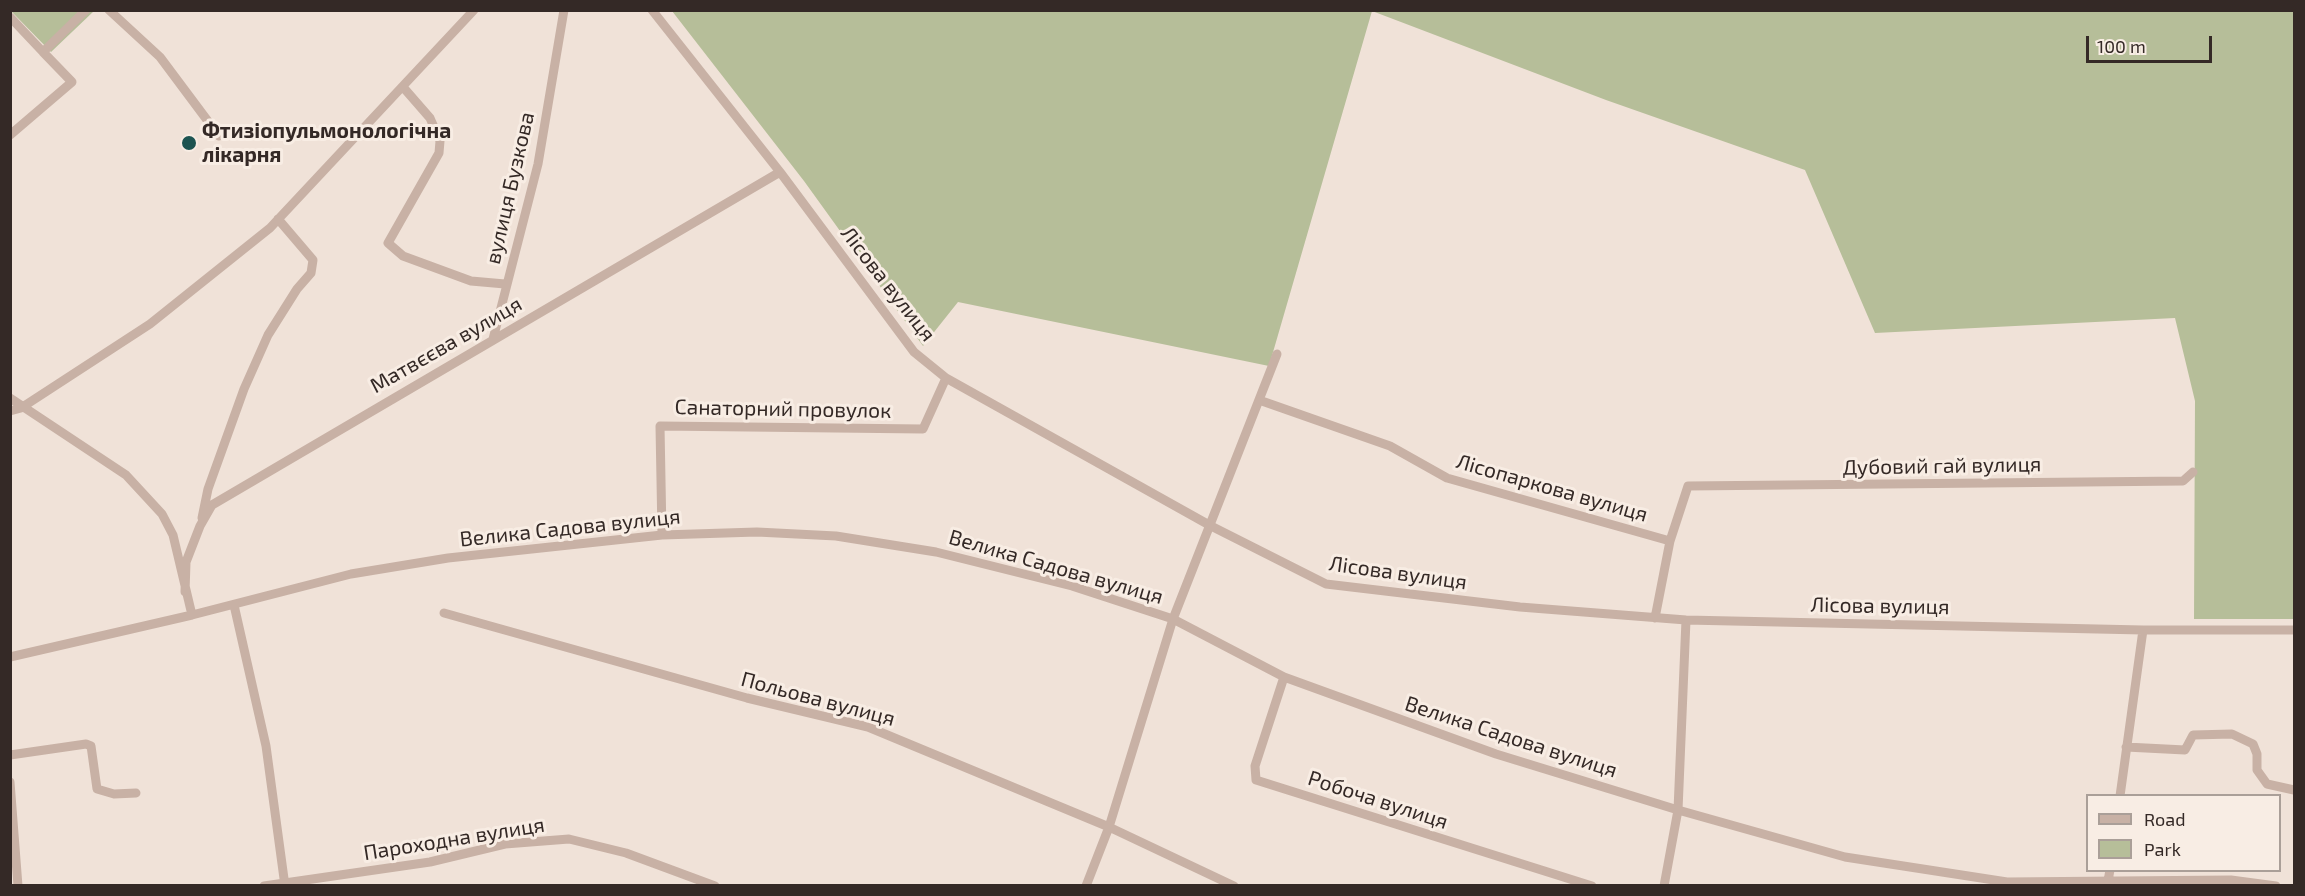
<!DOCTYPE html>
<meta charset="utf-8">
<style>
body{margin:0}
#map{position:relative;width:2305px;height:896px;overflow:hidden;background:#f0e2d8;font-family:"Exo 2",sans-serif}
canvas{display:block}
.frame{position:absolute;inset:0;border:12px solid #342926;pointer-events:none}
.legend{position:absolute;left:2086px;top:794px;width:195px;height:78px;box-sizing:border-box;background:#f8ede4;border:2px solid #aa9f98;margin:0;padding:8px 10px;list-style:none;font-size:18px;color:#342926}
.legend li{display:flex;align-items:center;gap:12px;height:30px}
.legend b{width:30px;border:2px solid #aa9f98}
.scale{position:absolute;left:2086px;top:36px;width:126px;height:27px;box-sizing:border-box;border:3px solid #342926;border-top:0;padding-left:8px;font-size:18px;line-height:21px;white-space:nowrap;color:#342926;-webkit-text-stroke:4px #f8ede4;paint-order:stroke}
</style>
<div id="map">
<canvas width="2305" height="896"></canvas>
<div class="frame"></div>
<ul class="legend">
<li><b style="height:8px;background:#c8b1a5"></b>Road</li>
<li><b style="height:16px;background:#b6be99"></b>Park</li>
</ul>
<div class="scale">100 m</div>
</div>
<script>
const context = document.querySelector('canvas').getContext('2d');
context.lineJoin = 'round';
function paint(path, color) { context.fillStyle = color; context.fill(path, 'evenodd'); }
const toPath = rows => new Path2D(rows.map(r => 'M' + r).join(''));
function strokePath(path, color, width, dash) { context.strokeStyle = color; context.lineWidth = width; context.lineCap = dash ? 'butt' : 'round'; context.setLineDash(dash || []); context.stroke(path); }
function label(font, color, halo, rows, align = 'center') {
  context.font = font + ' "Exo 2",sans-serif'; context.lineWidth = 6; context.setLineDash([]); context.textBaseline = 'middle'; context.strokeStyle = halo; context.fillStyle = color; for (const [text, x, y, turn = 0] of rows) {
    context.save(); context.translate(x, y); context.rotate((+turn || 0) * Math.PI / 180); context.textAlign = isNaN(turn) ? turn : align; if (halo) context.strokeText(text, 0, 0); context.fillText(text, 0, 0); context.restore();
  }
}
paint(toPath([
 [11,11,94,11,51,52],
 [672,11,2294,11,2294,619,2194,619,2195,401,2175,318,1875,333,1805,170,1606,100,1372,11,1269,366,958,302,923,346,804,181]
]), '#b6be99');
strokePath(toPath([
 [109,10,160,57,219,136],
 [652,10,780,172,914,352,946,378,1211,526,1326,584,1520,607,1686,620,2143,630,2294,630],
 [10,17,43,52],
 [403,87,430,118,440,141,439,153,388,243,403,256,471,281,505,284],
 [10,135,72,82,43,52,86,10],
 [493,339,538,164,564,10],
 [10,398,126,475,162,514,173,535,192,615],
 [1259,400,1390,446,1447,478,1670,541],
 [10,411,21,408,150,324,270,228,474,10],
 [202,518,208,489,244,389,268,335,297,289,311,273,313,260,278,219],
 [662,535,660,426,923,429,946,378],
 [185,592,186,562,200,526,212,505,780,172],
 [234,605,266,746,285,886],
 [444,613,747,698,868,727,1109,827,1234,886],
 [1655,618,1670,541,1688,486,2183,481,2193,472],
 [10,657,192,615,351,574,448,558,662,535,757,532,836,536,936,552,1072,586,1173,619,1284,677,1496,754,1678,810,1845,857,2007,882,2231,880,2276,886],
 [1284,677,1255,766,1256,780,1592,886],
 [2126,747,2185,750,2193,735,2232,734,2253,744,2257,754,2257,770,2267,784,2294,790],
 [10,755,86,744,91,746,97,789,114,794,136,793],
 [10,782,18,886],
 [2120,796,2143,630],
 [264,886,430,862,505,844,569,839,626,853,715,886],
 [1086,886,1109,827,1173,619,1277,354],
 [1664,886,1678,810,1686,620],
 [2107,886,2110,870]
]), '#c8b1a5', 9);
for (const [x, y, r, color] of [
 [189,143,8,"#1d5451"]
]) { const dot = new Path2D(); dot.arc(x, y, r, 0, 2 * Math.PI); context.fillStyle = color; context.fill(dot); strokePath(dot, '#f8ede4', 2); }
label('bold 21px', '#342926', '#f8ede4', [
 ["Фтизіопульмонологічна",202,131],
 ["лікарня",202,155]
], 'left');
label('21px', '#342926', '#f8ede4', [
 ["вулиця Бузкова",510,188,-77],
 ["Лісова вулиця",888,284,52],
 ["Матвєєва вулиця",446,345,-30],
 ["Санаторний провулок",783,409,1],
 ["Дубовий гай вулиця",1942,466,-1],
 ["Лісопаркова вулиця",1552,488,16],
 ["Велика Садова вулиця",570,528,-6],
 ["Велика Садова вулиця",1056,567,16],
 ["Лісова вулиця",1398,573,8],
 ["Лісова вулиця",1880,606,1],
 ["Польова вулиця",818,699,15],
 ["Велика Садова вулиця",1511,737,18],
 ["Робоча вулиця",1378,800,18],
 ["Пароходна вулиця",454,839,-9]
]);
</script>
